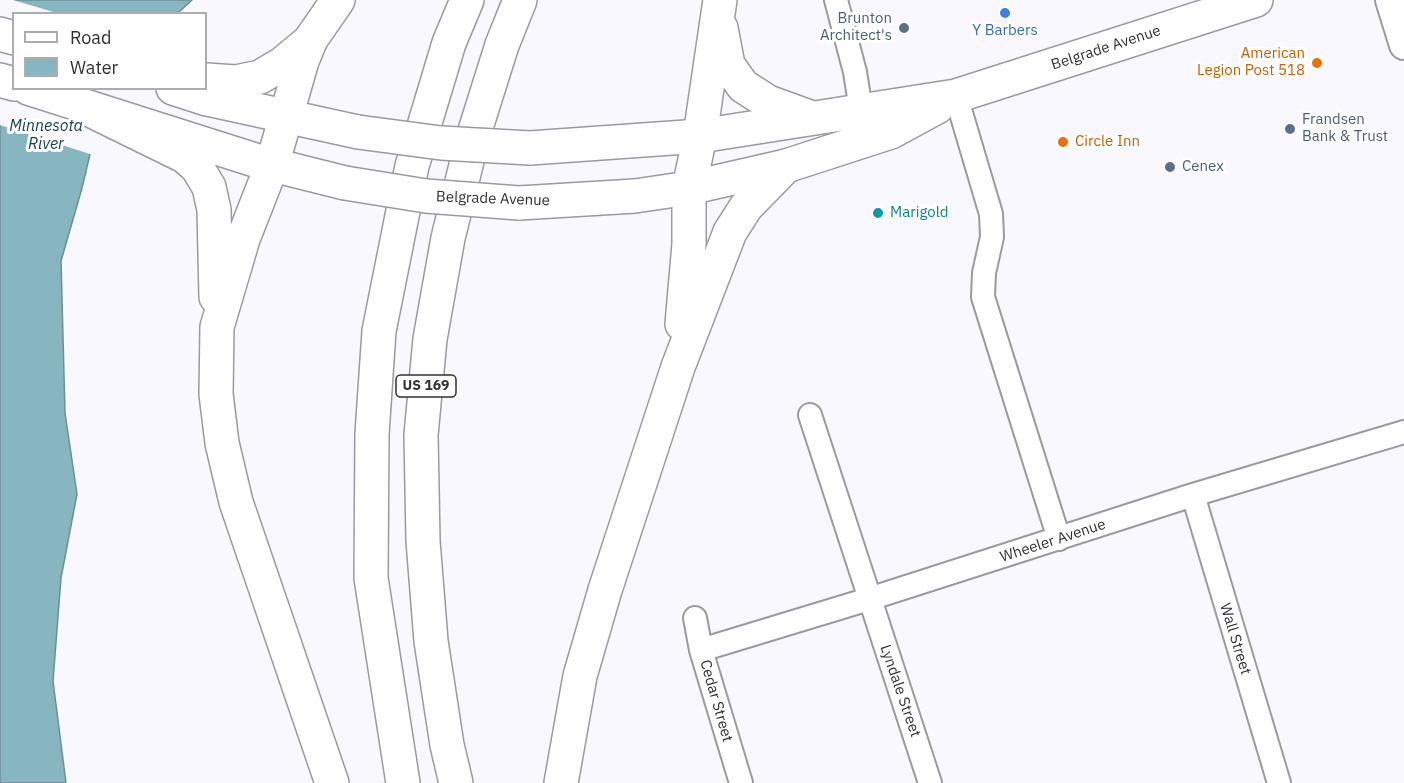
<!DOCTYPE html>
<style>
body{margin:0}
#map{position:relative;width:1404px;height:783px;overflow:hidden;background:#f8f8fe;font-family:"IBM Plex Sans",sans-serif}
canvas{display:block}
.legend{position:absolute;left:12px;top:12px;width:195px;height:78px;box-sizing:border-box;background:#fff;border:2px solid #adadad;margin:0;padding:8px 10px;list-style:none;font-size:18px;color:#313133}
.legend li{display:flex;align-items:center;gap:12px;height:30px}
.legend b{width:30px;border:2px solid #adadad}
</style>
<div id="map">
<canvas width="1404" height="783"></canvas>
<ul class="legend">
<li><b style="height:8px;background:#fff"></b>Road</li>
<li><b style="height:16px;background:#88b6c0"></b>Water</li>
</ul>
</div>
<script>
const context = document.querySelector('canvas').getContext('2d');
context.lineJoin = 'round';
function paint(path, color) { context.fillStyle = color; context.fill(path, 'evenodd'); }
const toPath = rows => new Path2D(rows.map(r => 'M' + r).join(''));
function strokePath(path, color, width, dash) { context.strokeStyle = color; context.lineWidth = width; context.lineCap = dash ? 'butt' : 'round'; context.setLineDash(dash || []); context.stroke(path); }
function label(font, color, halo, rows, align = 'center') {
  context.font = font + ' "IBM Plex Sans",sans-serif'; context.lineWidth = 6; context.setLineDash([]); context.textBaseline = 'middle'; context.strokeStyle = halo; context.fillStyle = color; for (const [text, x, y, turn = 0] of rows) {
    context.save(); context.translate(x, y); context.rotate((+turn || 0) * Math.PI / 180); context.textAlign = isNaN(turn) ? turn : align; if (halo) context.strokeText(text, 0, 0); context.fillText(text, 0, 0); context.restore();
  }
}
const water = toPath([
 [0,0,192,0,178,13,14,14,14,88,100,112,82,188,61,261,65,413,77,494,61,578,53,681,66,783,0,783,0,0]
]);
paint(water, '#88b6c0');
strokePath(water, '#6e8e96', 1.5);
paint(toPath([
 [0,0,13,0,57,13,14,14,14,88,119,88,102,113,93,155,0,125]
]), '#f8f8fe');
const minor = toPath([
 [836,0,855,72,861,110],
 [956,96,991,214,992,237,984,273,983,297,1059,539],
 [810,415,930,783],
 [1193,495,1279,783],
 [695,618,701,650,741,783],
 [701,650,869,599,1193,495,1404,432]
]);
const tertiary = toPath([
 [1390,0,1404,45]
]);
const secondary = toPath([
 [0,34,14,38],
 [0,80,14,84],
 [28,88,261,162,345,183],
 [173,88,207,99,358,132],
 [530,148,700,136,956,96,1256,0],
 [519,203,635,196,689,188,729,179,786,166,891,132,937,107]
]);
const motorway = toPath([
 [721,28,728,65,743,86,768,102,812,118],
 [206,80,236,82,260,77,282,64,311,40],
 [78,104,184,156,197,167,209,187,214,210,216,297],
 [682,324,689,244,689,188,700,136,720,0],
 [332,783,236,502,222,443,216,394,217,327,243,239,272,165,302,61,311,39,338,0],
 [403,783,371,578,372,434,379,331,412,166,449,43,467,0],
 [456,783,447,745,431,641,423,541,421,435,430,339,448,238,473,137,502,45,520,0],
 [561,783,580,676,605,590,678,367,730,232,746,207,786,166]
]);
strokePath(minor, '#9a9ba0', 26);
strokePath(tertiary, '#9a9ba0', 32);
strokePath(secondary, '#9a9ba0', 36);
strokePath(motorway, '#9a9ba0', 36);
strokePath(minor, '#fff', 22);
strokePath(tertiary, '#fff', 28);
strokePath(secondary, '#fff', 33);
strokePath(motorway, '#fff', 33);
const secondaryBridge = toPath([
 [358,132,441,143,530,148],
 [345,183,426,196,519,203]
]);
strokePath(secondaryBridge, '#9a9ba0', 36, []);
strokePath(secondaryBridge, '#fff', 33);
for (const [x, y, r, color] of [
 [1005,13,6,"#3f7fe0"],
 [904,28,6,"#5c6f8a"],
 [1317,63,6,"#e8710a"],
 [1290,129,6,"#5c6f8a"],
 [1063,142,6,"#e8710a"],
 [1170,167,6,"#5c6f8a"],
 [878,213,6,"#0f9aa8"]
]) { const dot = new Path2D(); dot.arc(x, y, r, 0, 2 * Math.PI); context.fillStyle = color; context.fill(dot); strokePath(dot, '#fff', 2); }
for (const [x, y, w] of [
 [426,386,60]
]) { const box = new Path2D(); box.roundRect(x - w / 2, y - 11, w, 22, 4.5); context.fillStyle = '#fff'; context.fill(box); strokePath(box, '#313133', 1.5); }
label('bold 14px', '#313133', null, [
 ["US 169",426,386]
]);
label('15px', '#4e5e75', '#fff', [
 ["Brunton",892,19,"right"],
 ["Architect's",892,36,"right"],
 ["Frandsen",1302,120],
 ["Bank & Trust",1302,137],
 ["Cenex",1182,167]
], 'left');
label('15px', '#366cbe', '#fff', [
 ["Y Barbers",1005,31]
]);
label('15px', '#313133', '#fff', [
 ["Belgrade Avenue",1106,48,-18],
 ["Belgrade Avenue",493,199,2],
 ["Wheeler Avenue",1053,541,-18],
 ["Wall Street",1235,639,73],
 ["Lyndale Street",900,691,71],
 ["Cedar Street",716,701,74]
]);
label('15px', '#c56008', '#fff', [
 ["American",1305,54],
 ["Legion Post 518",1305,71],
 ["Circle Inn",1075,142,"left"]
], 'right');
label('15px', '#0d838f', '#fff', [
 ["Marigold",890,213]
], 'left');
label('italic 16px', '#19434c', '#fff', [
 ["Minnesota",46,126],
 ["River",46,144]
]);
</script>
